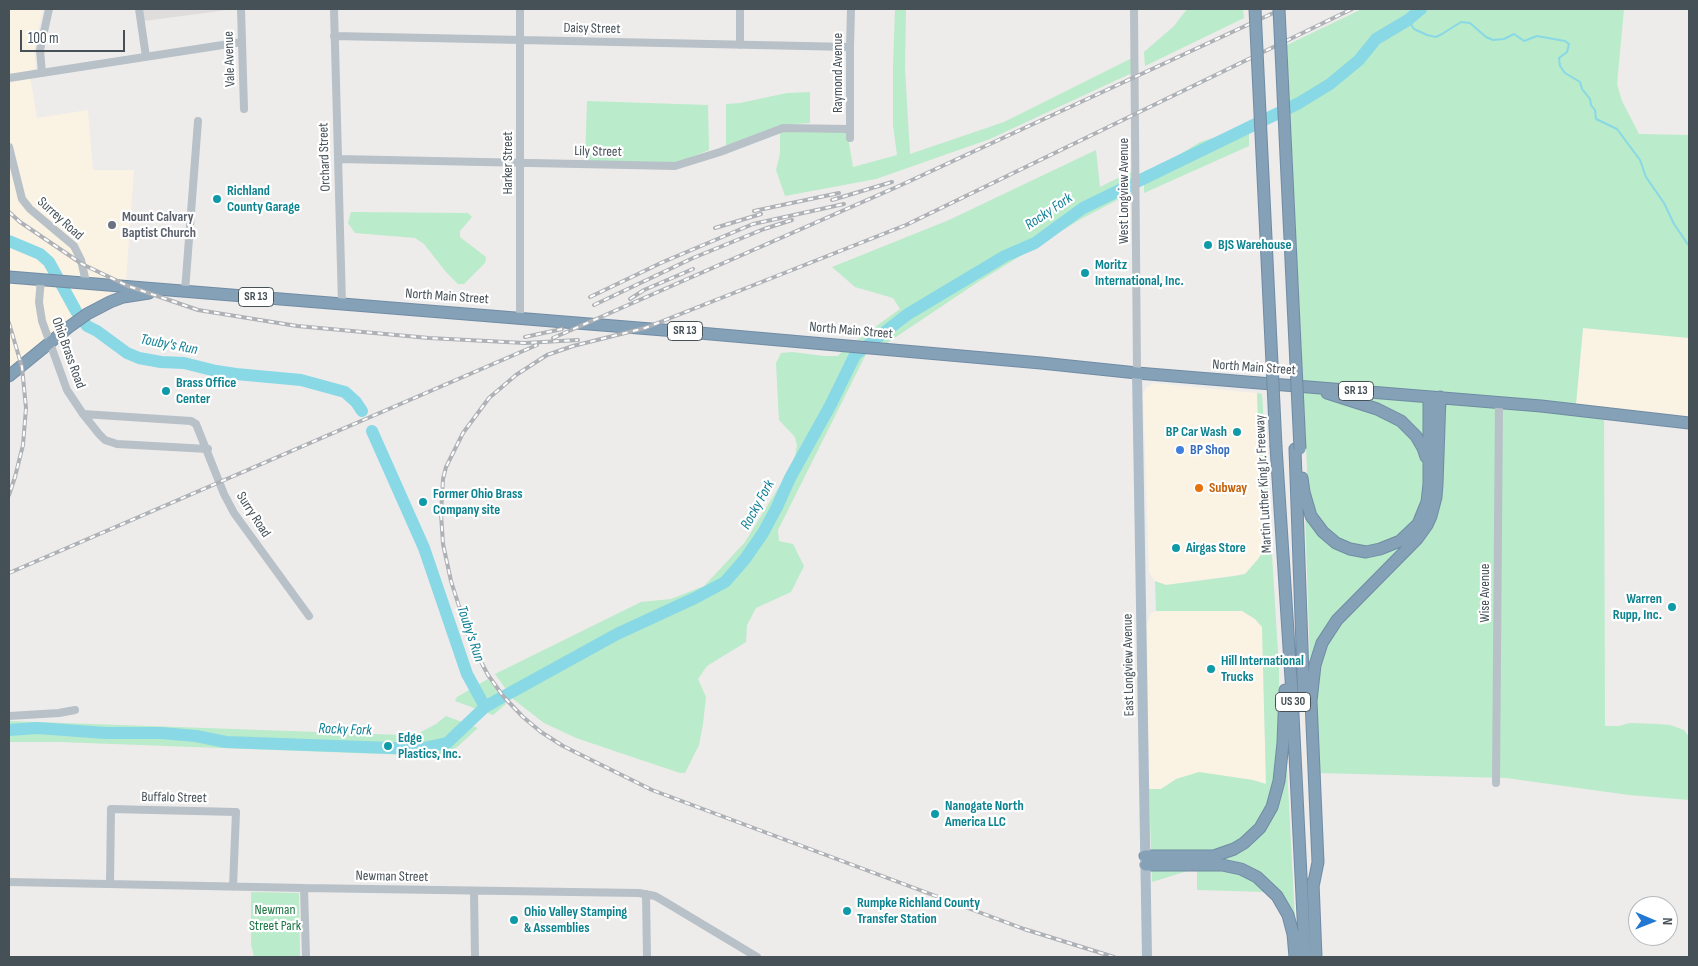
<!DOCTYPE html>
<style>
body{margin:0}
#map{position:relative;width:1698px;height:966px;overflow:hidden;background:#eeebeb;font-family:"Sofia Sans Condensed",sans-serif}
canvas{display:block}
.frame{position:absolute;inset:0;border:10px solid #455057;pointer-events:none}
.north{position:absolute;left:1628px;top:896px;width:50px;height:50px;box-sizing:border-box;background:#fff;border:1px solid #b5b9bc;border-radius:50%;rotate:91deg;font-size:14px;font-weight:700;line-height:20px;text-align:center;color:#455057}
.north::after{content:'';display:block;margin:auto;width:18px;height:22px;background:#2278d2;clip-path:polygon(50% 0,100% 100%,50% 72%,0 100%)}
.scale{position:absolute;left:20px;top:30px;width:105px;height:22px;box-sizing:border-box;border:2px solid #455057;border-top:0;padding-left:6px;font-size:15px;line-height:18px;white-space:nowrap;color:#455057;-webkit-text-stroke:4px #fff;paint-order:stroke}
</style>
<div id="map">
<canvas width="1698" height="966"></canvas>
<div class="frame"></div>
<div class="north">N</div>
<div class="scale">100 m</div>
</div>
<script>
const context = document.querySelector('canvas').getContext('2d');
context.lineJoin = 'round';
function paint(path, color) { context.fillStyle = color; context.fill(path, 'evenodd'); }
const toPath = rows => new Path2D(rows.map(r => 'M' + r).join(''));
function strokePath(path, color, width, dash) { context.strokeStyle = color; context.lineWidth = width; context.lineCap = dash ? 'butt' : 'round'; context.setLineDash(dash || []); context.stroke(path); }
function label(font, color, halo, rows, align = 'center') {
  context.font = font + ' "Sofia Sans Condensed",sans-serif'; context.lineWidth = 4.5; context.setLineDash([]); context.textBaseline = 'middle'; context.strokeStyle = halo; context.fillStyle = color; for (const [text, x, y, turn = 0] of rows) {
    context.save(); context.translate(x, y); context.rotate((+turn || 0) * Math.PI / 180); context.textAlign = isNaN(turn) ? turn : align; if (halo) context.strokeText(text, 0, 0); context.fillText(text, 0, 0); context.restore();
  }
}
paint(toPath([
 [9,9,43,9,34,51,36,69,29,70,37,118,88,110,93,170,134,170,126,281,9,374],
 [1583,328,1689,338,1689,418,1576,404],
 [1153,383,1257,393,1263,550,1259,558,1245,574,1166,585,1155,581,1149,572,1143,394,1146,388],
 [1223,610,1242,611,1255,619,1262,627,1266,784,1253,780,1177,779,1161,789,1149,789,1147,624,1151,613,1156,611]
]), '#faf2e3');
paint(toPath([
 [142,9,235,9,144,21]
]), '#dfdcdc');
paint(toPath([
 [895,9,906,9,905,69,910,154,1004,122,1132,58,1134,72,990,139,876,179,785,196,776,170,780,154,780,132,847,131,853,167,897,155,893,125,893,67],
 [1187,9,1243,9,1244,18,1145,66,1144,52,1174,26],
 [1362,9,1624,9,1617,84,1622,101,1639,134,1689,135,1689,338,1583,328,1576,404,1604,408,1605,726,1619,726,1630,723,1657,724,1670,725,1684,730,1689,737,1689,800,1629,795,1506,778,1318,773,1310,665,1305,513,1307,468,1287,45],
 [810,92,810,123,780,125,726,146,726,104,740,103,787,93],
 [587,101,708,105,709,150,682,161,668,163,585,161],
 [1241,129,1249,132,1249,146,1144,193,1144,171,1151,171,1161,166,1200,142],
 [1096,150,1100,187,1134,170,1134,196,1125,196,1081,219,978,282,887,343,857,340,900,309,893,298,855,287,832,267,949,220],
 [351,212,468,213,472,217,460,231,460,237,486,257,485,263,464,284,458,284,446,272,424,244,415,238,355,233,348,223],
 [842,351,866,354,778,530,779,541,793,544,804,566,791,592,756,608,747,625,746,642,707,666,698,679,706,697,703,724,699,745,685,773,680,773,576,738,544,723,513,699,495,674,641,602,671,599,704,586,721,568,745,542,780,485,795,456,797,446,795,437,779,420,776,363,781,353,792,352,824,356,838,356],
 [1257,393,1262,394,1279,668,1279,693,1286,746,1295,921,1289,943,1282,914,1272,899,1265,892,1197,890,1197,868,1152,882,1149,789,1161,789,1176,779,1199,772,1253,780,1266,784,1262,627,1255,619,1242,611,1156,611,1155,581,1166,585,1235,576,1245,574,1259,558,1263,550],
 [488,679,506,704,493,715,455,701,457,697],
 [446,716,478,728,456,748,437,756,59,742,9,742,9,721,402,735,419,733,436,724],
 [251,892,299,893,300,957,254,957,251,944]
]), '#baebca');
strokePath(toPath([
 [1408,20,1414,29,1427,35,1436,37,1442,34,1461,22,1470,23,1486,37,1493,40,1504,39,1514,34,1524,41,1537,36,1565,41,1569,44,1567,52,1559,58,1560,66,1565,73,1580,82,1582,89,1590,99,1591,105,1595,110,1596,119,1617,129,1640,160,1646,177,1664,203,1674,224,1689,246]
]), '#89d8e6', 2);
strokePath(toPath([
 [9,241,40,254,49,262,76,311,87,326,97,331,127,353,139,358,161,362,184,363,216,371,236,374,301,380,345,392,356,402,362,411],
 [372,431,424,548,467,674,485,707],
 [9,730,37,728,106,733,161,733,196,736,226,742,419,749,447,743,485,707,499,699,617,634,695,598,725,582,745,559,763,533,777,507,790,478,830,406,855,355,908,314,1005,256,1035,243,1083,208,1299,103,1330,84,1359,60,1376,39,1408,20,1421,9]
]), '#89d8e6', 12);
const highway = toPath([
 [9,277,688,332,1041,363,1137,373,1541,406,1689,423],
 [9,376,69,327,87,314,110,302,123,297,149,293],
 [1327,393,1377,409,1401,421,1416,436,1423,448,1426,457],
 [1276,447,1292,694,1305,957],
 [1295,449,1304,703],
 [1302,478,1304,492,1311,516,1323,532,1336,543,1350,549,1366,552,1380,549,1400,541,1418,524,1427,502,1429,484,1429,397],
 [1145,856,1214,856,1234,849,1244,843,1260,828,1272,807,1279,781,1283,743,1285,690],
 [1146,865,1222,865,1241,869,1257,877,1277,896,1288,915,1293,934,1295,957],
 [1313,882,1316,957],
 [1313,887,1318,862,1311,701,1315,665,1322,643,1337,620,1417,539,1427,525,1431,516,1436,497,1437,484,1440,397]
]);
strokePath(highway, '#708ca4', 13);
strokePath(toPath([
 [139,9,146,57],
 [241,9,244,109],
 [334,9,342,304],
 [520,9,520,318],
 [1134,9,1137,373],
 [334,36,850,47],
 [740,45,740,9],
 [42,73,40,50,49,9],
 [9,78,242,42],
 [850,138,850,47,851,9],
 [9,147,22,199,30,209,74,246,81,260,86,282],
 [338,159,675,166,720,152,783,128,850,129],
 [41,279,39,302,42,321,67,390,83,414,99,434,105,440,117,444,208,449],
 [185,291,198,121],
 [83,414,191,421,196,424,224,494,234,513,309,616],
 [9,716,59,713,75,710],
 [1496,783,1499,403],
 [9,882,304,888,639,893,655,896,662,900,757,957],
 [110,883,111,809,236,812,233,887],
 [304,888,306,957],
 [474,891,475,957],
 [646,894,647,957]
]), '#b7c1c7', 8);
strokePath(toPath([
 [1137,373,1147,957]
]), '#acbcc9', 10);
strokePath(highway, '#85a1b8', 11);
const rail = toPath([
 [832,200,892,182],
 [754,211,839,193],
 [9,212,20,222,82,264,128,286,198,310,297,326,429,338,525,343,578,340],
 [715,228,761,214],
 [590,297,663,262,753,224,844,204],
 [630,299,644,290,693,269],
 [594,305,693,258,764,229,792,220],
 [9,323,22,367,26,408,23,445,15,477,9,495],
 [525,337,562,329],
 [553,338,899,186,1282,9],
 [9,573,537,345],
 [1114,957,1024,929,652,790,563,746,541,732,523,717,503,696,488,675,470,641,451,581,443,544,441,514,443,479,446,467,463,433,489,398,516,375,547,355,573,346,645,328,906,225,1352,9]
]);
strokePath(rail, '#aeb1b5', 4);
strokePath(rail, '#fff', 2, [5.5]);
const highwayBridge = toPath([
 [1255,9,1276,447],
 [1279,9,1300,449]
]);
strokePath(highwayBridge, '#708ca4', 13, []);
strokePath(highwayBridge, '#85a1b8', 11);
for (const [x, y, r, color] of [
 [217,199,5,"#0f9aa8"],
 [112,225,5,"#6b7280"],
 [1208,245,5,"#0f9aa8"],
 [1085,273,5,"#0f9aa8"],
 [166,391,5,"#0f9aa8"],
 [1237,432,5,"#0f9aa8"],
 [1180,450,5,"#3f7fe0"],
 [1199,488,5,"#e8710a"],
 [423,502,5,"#0f9aa8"],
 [1176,548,5,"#0f9aa8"],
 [1672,607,5,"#0f9aa8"],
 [1211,669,5,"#0f9aa8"],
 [388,746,5,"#0f9aa8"],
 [935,814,5,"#0f9aa8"],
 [847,911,5,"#0f9aa8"],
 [514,920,5,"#0f9aa8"]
]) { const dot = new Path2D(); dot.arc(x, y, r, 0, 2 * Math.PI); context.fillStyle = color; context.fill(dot); strokePath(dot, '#fff', 2); }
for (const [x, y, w] of [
 [256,297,35],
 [685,331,35],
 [1356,391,35],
 [1293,702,35]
]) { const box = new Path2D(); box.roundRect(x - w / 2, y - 9.5, w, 19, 4); context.fillStyle = '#fff'; context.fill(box); strokePath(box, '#455057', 1); }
label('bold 12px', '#455057', null, [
 ["SR 13",256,297],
 ["SR 13",685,331],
 ["SR 13",1356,391],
 ["US 30",1293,702]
]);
label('14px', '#455057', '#fff', [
 ["Daisy Street",592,29,1],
 ["Vale Avenue",230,59,-92],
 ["Raymond Avenue",838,73,-90],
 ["Lily Street",598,152,1],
 ["Orchard Street",325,157,-92],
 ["Harker Street",508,163,-90],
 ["West Longview Avenue",1124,191,-90],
 ["Surrey Road",60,219,42],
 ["North Main Street",447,297,4],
 ["North Main Street",851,331,5],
 ["Ohio Brass Road",68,353,70],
 ["North Main Street",1254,368,4],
 ["Martin Luther King Jr. Freeway",1264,484,-93],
 ["Surry Road",253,515,57],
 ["Wise Avenue",1485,593,-90],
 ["East Longview Avenue",1129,665,-91],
 ["Buffalo Street",174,798,1],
 ["Newman Street",392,877,1]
]);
label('bold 14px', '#0d838f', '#fff', [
 ["Richland",227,191],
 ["County Garage",227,207],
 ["BJS Warehouse",1218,245],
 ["Moritz",1095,265],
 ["International, Inc.",1095,281],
 ["Brass Office",176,383],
 ["Center",176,399],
 ["BP Car Wash",1227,432,"right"],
 ["Former Ohio Brass",433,494],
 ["Company site",433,510],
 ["Airgas Store",1186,548],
 ["Warren",1662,599,"right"],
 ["Rupp, Inc.",1662,615,"right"],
 ["Hill International",1221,661],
 ["Trucks",1221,677],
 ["Edge",398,738],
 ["Plastics, Inc.",398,754],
 ["Nanogate North",945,806],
 ["America LLC",945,822],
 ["Rumpke Richland County",857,903],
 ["Transfer Station",857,919],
 ["Ohio Valley Stamping",524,912],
 ["& Assemblies",524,928]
], 'left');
label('bold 14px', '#5b616d', '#fff', [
 ["Mount Calvary",122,217],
 ["Baptist Church",122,233]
], 'left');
label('bold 14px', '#366cbe', '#fff', [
 ["BP Shop",1190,450]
], 'left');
label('bold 14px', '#c56008', '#fff', [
 ["Subway",1209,488]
], 'left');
label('14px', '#1b7442', '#fff', [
 ["Newman",275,910],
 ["Street Park",275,926]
]);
label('italic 15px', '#138195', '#fff', [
 ["Rocky Fork",1049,212,-34],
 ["Touby's Run",169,345,11],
 ["Rocky Fork",758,505,-61],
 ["Touby's Run",470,634,71],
 ["Rocky Fork",345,730,2]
]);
</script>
